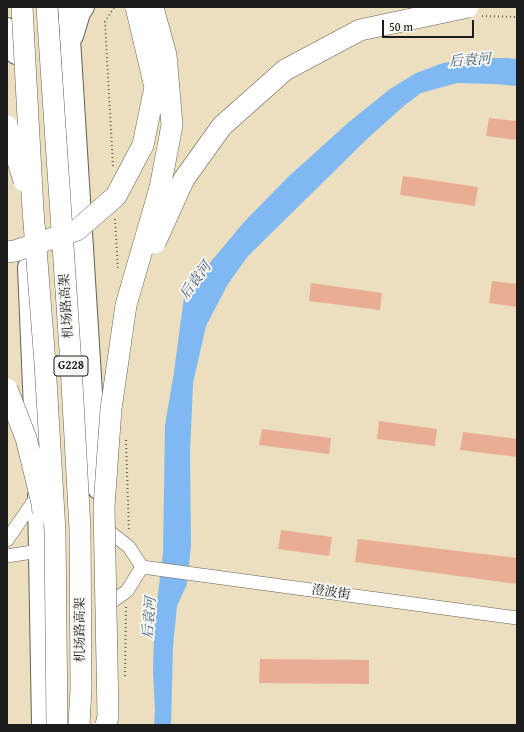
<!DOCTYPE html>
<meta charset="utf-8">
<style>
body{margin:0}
#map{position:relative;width:524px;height:732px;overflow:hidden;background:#ebdfbf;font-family:"Gentium Book Plus",serif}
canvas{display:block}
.frame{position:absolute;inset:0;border:8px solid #1c1c1c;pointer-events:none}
.scale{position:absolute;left:382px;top:20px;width:92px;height:18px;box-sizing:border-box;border:2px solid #1c1c1c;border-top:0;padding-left:5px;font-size:12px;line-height:14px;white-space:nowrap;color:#1c1c1c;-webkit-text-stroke:3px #f6f6f2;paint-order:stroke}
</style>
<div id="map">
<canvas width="524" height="732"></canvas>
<div class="frame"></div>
<div class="scale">50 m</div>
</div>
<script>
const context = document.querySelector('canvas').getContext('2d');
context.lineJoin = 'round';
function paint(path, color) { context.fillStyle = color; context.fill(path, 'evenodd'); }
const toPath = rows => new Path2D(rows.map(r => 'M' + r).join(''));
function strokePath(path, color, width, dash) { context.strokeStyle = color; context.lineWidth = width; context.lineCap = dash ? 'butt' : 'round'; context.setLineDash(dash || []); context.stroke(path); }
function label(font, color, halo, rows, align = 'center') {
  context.font = font + ' "Gentium Book Plus","Noto Serif SC",serif'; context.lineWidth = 4; context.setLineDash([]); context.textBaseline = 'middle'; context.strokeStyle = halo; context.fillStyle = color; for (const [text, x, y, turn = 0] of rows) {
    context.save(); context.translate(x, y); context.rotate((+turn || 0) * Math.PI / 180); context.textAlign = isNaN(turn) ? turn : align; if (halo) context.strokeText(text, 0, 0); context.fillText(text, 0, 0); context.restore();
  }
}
paint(toPath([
 [477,58,508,58,517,59,517,86,494,84,457,83,421,93,405,105,368,138,248,256,228,284,206,326,193,383,190,453,191,545,187,584,177,606,173,646,171,725,154,725,155,711,153,672,154,635,158,594,163,553,165,425,174,372,184,297,193,283,244,222,288,177,349,122,390,89,416,73,443,63]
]), '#80b8f1');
paint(toPath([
 [489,118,517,121,517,140,486,136],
 [403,176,478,187,475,206,400,195],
 [492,281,517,284,517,307,489,303],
 [311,283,382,293,380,310,309,301],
 [379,421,437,429,435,446,377,439],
 [262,429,331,438,329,454,259,445],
 [463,432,517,439,517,457,460,450],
 [281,530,332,537,329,556,278,549],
 [358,539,517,558,517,584,355,562],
 [260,659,369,660,369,684,259,683]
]), '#e9ad94');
const minor = toPath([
 [101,525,129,547,142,567,517,618],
 [7,540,38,495],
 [7,556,39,551],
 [103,608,127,591,142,567]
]);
const primary = toPath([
 [68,7,98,489],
 [7,28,16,54],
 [73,36,80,13,84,7],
 [28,267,36,458],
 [38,496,42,725]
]);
strokePath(minor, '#646055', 14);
strokePath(primary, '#646055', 22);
strokePath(toPath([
 [482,16,517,17],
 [113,166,105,22,114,7],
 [115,219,118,270],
 [126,440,129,532],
 [125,676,126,606]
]), '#646055', 2, [1, 3]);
strokePath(minor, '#fff', 13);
strokePath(primary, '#fff', 20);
const trunkBridge = toPath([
 [22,7,33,210,45,363,55,532,57,725],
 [47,7,71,365,80,529,81,689,79,725],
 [7,126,24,181],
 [155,243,184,179,222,126,285,70,360,30,468,7],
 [7,252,15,251,77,230,116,196,143,145,155,87,136,7],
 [7,389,26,438,42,503,43,513],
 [106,725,108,716,104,506,111,409,126,305,160,188,172,125,166,55,153,8]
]);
strokePath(trunkBridge, '#646055', 22, []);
strokePath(trunkBridge, '#fff', 21);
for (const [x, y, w] of [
 [71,366,34]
]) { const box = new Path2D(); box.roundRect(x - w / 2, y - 10, w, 20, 3); context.fillStyle = '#f6f6f2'; context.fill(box); strokePath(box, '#1c1c1c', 1); }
label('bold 12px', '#1c1c1c', null, [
 ["G228",71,366]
]);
label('13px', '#1c1c1c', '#f6f6f2', [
 ["机场路高架",67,306,-94],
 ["澄波街",331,593,8],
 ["机场路高架",81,630,-90]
]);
label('italic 14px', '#445a71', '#f6f6f2', [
 ["后袁河",470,61,-4],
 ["后袁河",196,281,-53],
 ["后袁河",150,618,-85]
]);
</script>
